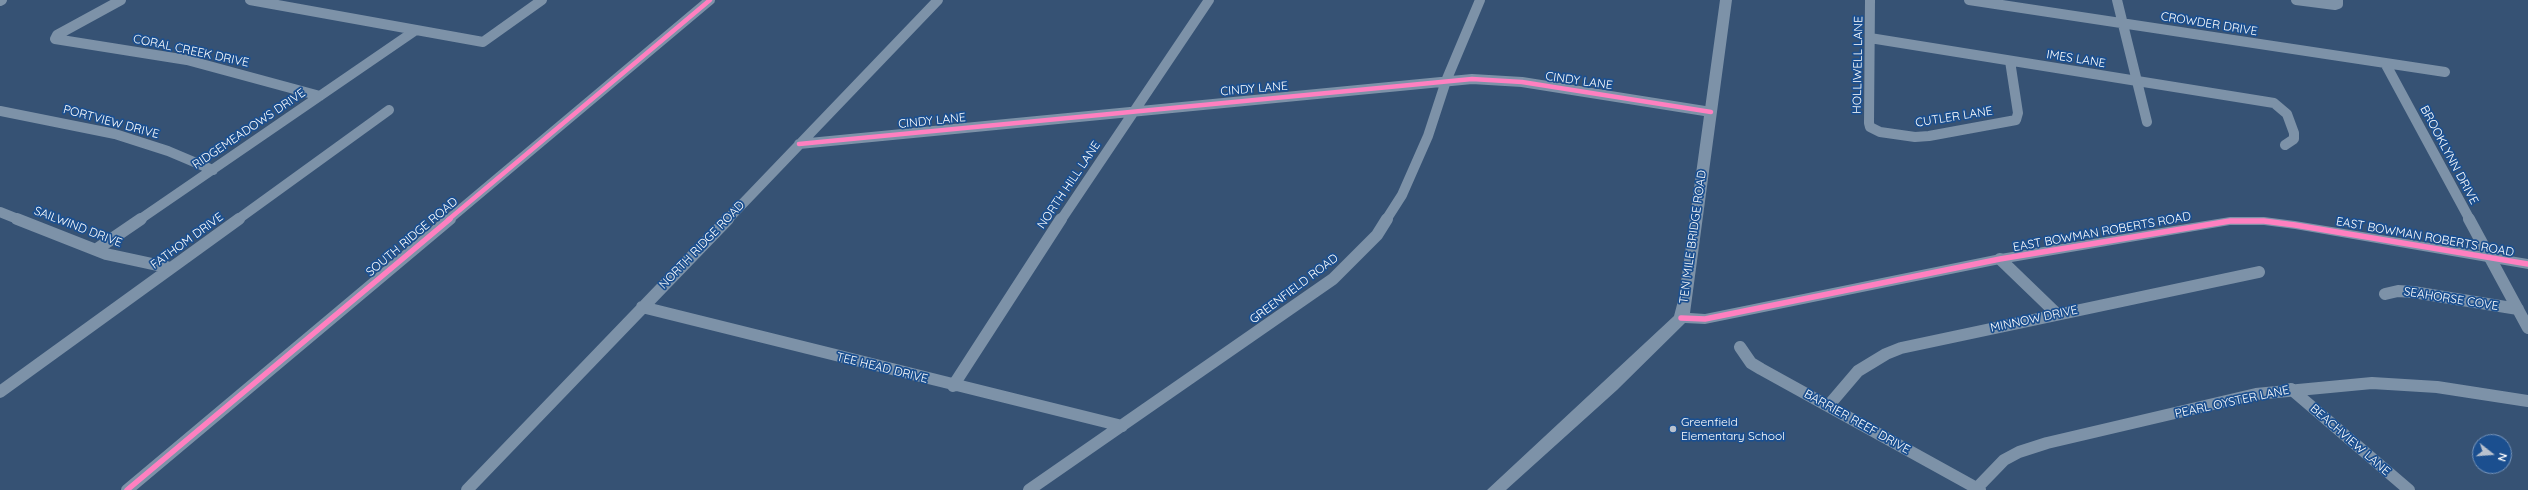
<!DOCTYPE html>
<style>
body{margin:0}
#map{position:relative;width:2528px;height:490px;overflow:hidden;background:#365274;font-family:Quicksand,sans-serif}
canvas{display:block}
.north{position:absolute;left:2472px;top:434px;width:40px;height:40px;box-sizing:border-box;background:#1b4f8f;border:1px solid #7695bc;border-radius:50%;rotate:107deg;font-size:11px;font-weight:700;line-height:16px;text-align:center;color:#fff}
.north::after{content:'';display:block;margin:auto;width:14px;height:18px;background:#b9c2ce;clip-path:polygon(50% 0,100% 100%,50% 72%,0 100%)}
</style>
<div id="map">
<canvas width="2528" height="490"></canvas>
<div class="north">N</div>
</div>
<script>
const context = document.querySelector('canvas').getContext('2d');
context.lineJoin = 'round';
const toPath = rows => new Path2D(rows.map(r => 'M' + r).join(''));
function strokePath(path, color, width, dash) { context.strokeStyle = color; context.lineWidth = width; context.lineCap = dash ? 'butt' : 'round'; context.setLineDash(dash || []); context.stroke(path); }
function paint(path, color) { context.fillStyle = color; context.fill(path, 'evenodd'); }
function label(font, color, halo, rows, align = 'center') {
  context.font = font + ' Quicksand,sans-serif'; context.lineWidth = 3.5; context.setLineDash([]); context.textBaseline = 'middle'; context.strokeStyle = halo; context.fillStyle = color; for (const [text, x, y, turn = 0] of rows) {
    context.save(); context.translate(x, y); context.rotate((+turn || 0) * Math.PI / 180); context.textAlign = isNaN(turn) ? turn : align; if (halo) context.strokeText(text, 0, 0); context.fillText(text, 0, 0); context.restore();
  }
}
strokePath(toPath([
 [121,0,57,35,55,39,187,60,320,96],
 [250,0,483,42,542,0],
 [1870,0,1869,123,1870,127,1880,132,1915,137,1929,136,2016,120,2018,113,2010,61],
 [1969,0,2445,72],
 [2117,0,2147,122],
 [2296,0,2335,5,2338,4,2338,0],
 [0,1,2,0],
 [1870,38,2274,103,2287,114,2294,133,2294,139,2285,145],
 [2385,63,2470,220],
 [0,111,115,134,168,151,213,170],
 [799,144,1472,79,1522,82,1711,112],
 [0,212,20,220],
 [139,220,416,30],
 [237,220,389,110],
 [448,220,710,0],
 [727,220,938,0],
 [1061,220,1209,0],
 [1386,220,1402,195,1428,136,1446,81,1480,0]
]), '#7d92a8', 10);
strokePath(toPath([
 [17,219,106,254,171,268],
 [2469,219,2528,328],
 [97,249,141,219],
 [2000,259,2057,314],
 [2385,294,2398,291,2413,292,2518,309],
 [642,307,1122,426],
 [1740,347,1751,363,1761,369,1980,490],
 [953,386,1061,219],
 [2291,389,2409,490],
 [0,392,239,219],
 [1829,405,1858,371,1886,354,1901,348,2259,272],
 [1977,488,2004,460,2019,452,2047,443,2256,394,2372,383,2437,387,2528,401],
 [127,490,450,219],
 [467,490,728,219],
 [1029,490,1333,279,1377,235,1387,219]
]), '#7d92a8', 12);
paint(toPath([
 [1720,0,1732,0,1690,313,1705,314,2000,254,2230,217,2264,217,2295,221,2528,259,2528,269,2295,229,2264,225,2230,225,2000,264,1705,324,1685,323,1617,390,1506,490,1487,490,1674,316,1679,297,1720,0]
]), '#7d92a8');
strokePath(toPath([
 [799,144,1472,79,1522,82,1711,112],
 [448,220,710,0]
]), '#ff80c0', 4.5);
strokePath(toPath([
 [1681,318,1705,319,2000,259,2230,221,2264,221,2295,225,2528,264],
 [127,490,450,219]
]), '#ff80c0', 5.5);
for (const [x, y, r, color] of [
 [1673,429,4,"#b9c2ce"]
]) { const dot = new Path2D(); dot.arc(x, y, r, 0, 2 * Math.PI); context.fillStyle = color; context.fill(dot); strokePath(dot, '#1b4f8f', 1.5); }
label('12px', '#fff', '#1b4f8f', [
 ["CROWDER DRIVE",2209,24,9],
 ["CORAL CREEK DRIVE",191,51,12],
 ["IMES LANE",2076,59,9],
 ["HOLLIWELL LANE",1858,65,-89],
 ["CINDY LANE",1579,81,8],
 ["CINDY LANE",1254,89,-5],
 ["CUTLER LANE",1954,117,-9],
 ["CINDY LANE",932,121,-6],
 ["PORTVIEW DRIVE",111,122,15],
 ["RIDGEMEADOWS DRIVE",249,129,-34],
 ["BROOKLYNN DRIVE",2449,155,62],
 ["NORTH HILL LANE",1069,185,-56],
 ["SAILWIND DRIVE",78,227,21],
 ["EAST BOWMAN ROBERTS ROAD",2102,232,-10],
 ["SOUTH RIDGE ROAD",412,237,-40],
 ["TEN MILE BRIDGE ROAD",1693,237,-82],
 ["EAST BOWMAN ROBERTS ROAD",2425,237,10],
 ["FATHOM DRIVE",187,241,-36],
 ["NORTH RIDGE ROAD",702,245,-46],
 ["GREENFIELD ROAD",1294,289,-37],
 ["SEAHORSE COVE",2451,299,9],
 ["MINNOW DRIVE",2034,319,-12],
 ["TEE HEAD DRIVE",882,368,14],
 ["PEARL OYSTER LANE",2232,402,-12],
 ["BARRIER REEF DRIVE",1857,422,29],
 ["BEACHVIEW LANE",2350,440,41]
]);
label('12px', '#fff', '#1b4f8f', [
 ["Greenfield",1681,422],
 ["Elementary School",1681,436]
], 'left');
</script>
